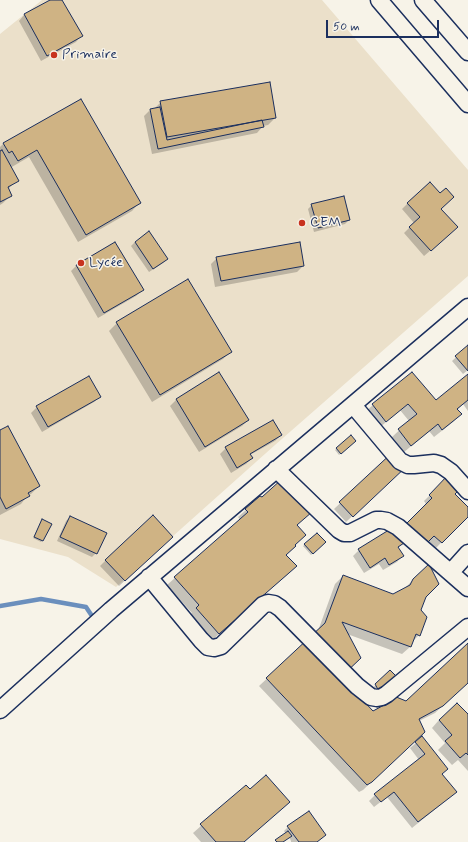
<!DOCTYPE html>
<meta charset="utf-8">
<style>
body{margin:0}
#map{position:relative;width:468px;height:842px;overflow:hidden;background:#f7f3e8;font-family:Mynerve,sans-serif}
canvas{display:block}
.scale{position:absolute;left:326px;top:20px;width:113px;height:18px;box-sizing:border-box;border:2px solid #1b2f5e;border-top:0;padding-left:5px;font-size:12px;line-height:14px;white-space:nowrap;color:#1b2f5e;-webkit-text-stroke:3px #f7f3e8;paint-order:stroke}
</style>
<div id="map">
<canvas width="468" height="842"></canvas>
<div class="scale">50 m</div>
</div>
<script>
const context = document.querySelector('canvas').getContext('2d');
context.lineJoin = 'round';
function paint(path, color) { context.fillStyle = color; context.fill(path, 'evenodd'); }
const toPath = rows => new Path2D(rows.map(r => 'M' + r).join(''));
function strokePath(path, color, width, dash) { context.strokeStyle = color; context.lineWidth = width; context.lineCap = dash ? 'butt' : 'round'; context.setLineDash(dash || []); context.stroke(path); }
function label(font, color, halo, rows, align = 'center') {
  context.font = font + ' Mynerve,sans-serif'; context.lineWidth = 3; context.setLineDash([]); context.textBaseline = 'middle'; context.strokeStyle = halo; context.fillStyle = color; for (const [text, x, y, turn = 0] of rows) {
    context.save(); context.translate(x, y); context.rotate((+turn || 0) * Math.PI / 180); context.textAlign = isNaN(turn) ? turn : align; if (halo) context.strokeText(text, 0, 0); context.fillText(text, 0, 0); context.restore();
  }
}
paint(toPath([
 [42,0,322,0,468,170,468,276,275,445,116,587,68,557,0,539,0,34]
]), '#ebe0ca');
paint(toPath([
 [52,0,61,0,81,36,76,42,41,61,19,21,24,15],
 [80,100,139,203,132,211,78,242,29,157,10,168,17,180,8,189,11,195,3,203,0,205,0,147,4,143],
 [161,102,275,118,268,125,263,126,257,133,152,154,144,116,150,110,153,110],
 [408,203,440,209,451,233,424,256,404,233,414,223,402,209],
 [312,205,349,220,345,224,314,232,308,209],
 [135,242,167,259,163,263,149,272,131,246],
 [217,258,303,266,297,272,215,287,211,264],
 [77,265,142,290,136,296,98,318,71,271],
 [117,323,230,352,223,359,152,402,109,331],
 [468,346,468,370,463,374,452,361],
 [412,373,436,401,468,375,468,411,463,404,457,410,460,414,453,422,434,437,429,431,403,453,391,438,409,421,400,410,378,429,365,412,373,405],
 [219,374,248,420,242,426,199,452,170,406,176,400],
 [100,396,94,402,42,432,31,413,37,407],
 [0,431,39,486,31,494,28,495,21,504,0,515],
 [281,435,275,441,250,455,252,458,246,464,231,473,220,454,226,448],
 [351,437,355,441,339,455,335,450],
 [394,452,400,471,346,522,334,509],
 [449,476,453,494,468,509,468,515,435,549,428,541,402,529,426,504,424,501],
 [246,510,296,525,285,555,288,574,211,641,189,616,192,613,167,585,240,520,238,517],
 [70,517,96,553,92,557,57,541,66,521],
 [41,522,42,541,41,542,33,538],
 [317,534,324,542,311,555,303,546],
 [406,541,398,548,402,556,397,562,383,570,379,564,364,573,353,556,359,550],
 [166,543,119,586,100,566,106,560],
 [343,576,393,595,405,588,413,580,424,597,420,610,419,635,411,643,410,647,402,654,347,634,340,677,373,712,377,709,368,692,376,685,388,695,406,702,468,644,468,682,435,713,419,721,416,739,363,790,359,792,259,686,318,631,335,584],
 [468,716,468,771,458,760,452,765,438,750,445,743,432,728,439,720],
 [422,738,441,775,455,792,449,798,412,828,387,797,374,807,369,801,375,795,419,760,410,748],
 [246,786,243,842,201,842,193,833],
 [288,827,325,835,317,842,291,842,291,841,289,837,282,842,275,842,286,834,284,831]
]), '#0003');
strokePath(toPath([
 [0,606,41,599,86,607,92,616]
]), '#6b8fbd', 4.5);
const building = toPath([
 [50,0,62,0,83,36,47,56,24,14,50,0],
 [270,82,276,118,167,137,160,101,270,82],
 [81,99,141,203,86,235,37,150,18,161,12,151,9,153,3,143,81,99],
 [160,107,167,140,262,120,264,127,158,149,150,109,160,107],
 [2,150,19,181,8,187,12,196,0,202,0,151,2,150],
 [430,182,440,193,446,188,454,197,441,209,458,227,431,251,409,227,420,217,407,203,430,182],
 [344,196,350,220,318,228,311,204,344,196],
 [149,231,168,259,153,269,135,242,149,231],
 [115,242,144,290,104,313,76,265,115,242],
 [300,242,304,266,221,281,216,257,300,242],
 [188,279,232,352,160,395,116,322,188,279],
 [468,345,468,371,455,356,468,345],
 [219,372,249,420,205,447,176,399,219,372],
 [412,372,436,400,468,374,468,400,457,409,462,414,442,430,438,424,411,446,398,429,417,414,408,404,386,422,372,404,412,372],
 [89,376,101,397,48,427,36,406,89,376],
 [273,420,282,435,250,454,253,458,237,468,225,447,273,420],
 [8,426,40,486,28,493,30,496,6,509,0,497,0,430,8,426],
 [351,435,356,441,341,454,336,448,351,435],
 [394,451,408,465,353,517,339,502,394,451],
 [449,474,462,487,455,494,468,507,468,517,442,543,434,536,427,543,407,523,432,498,429,495,449,474],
 [282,479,312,512,297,525,306,535,295,545,296,546,286,555,297,566,219,634,196,608,199,605,174,577,248,512,245,509,260,496,262,497,282,479],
 [153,515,173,537,125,581,105,560,153,515],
 [70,516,107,533,97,554,60,537,70,516],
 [42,519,52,524,43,541,34,537,42,519],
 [397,525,407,541,398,547,404,556,389,565,385,558,370,568,358,549,397,525],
 [317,533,326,542,313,554,304,544,317,533],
 [429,564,439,584,426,597,421,610,427,617,420,636,416,634,411,647,342,622,361,658,341,677,373,711,386,704,375,684,390,670,396,676,389,694,406,701,468,643,468,683,443,706,419,719,425,732,372,782,367,785,266,678,325,623,343,575,393,594,410,585,413,579,429,564],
 [457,703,468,714,468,755,466,753,460,758,445,741,452,735,439,720,457,703],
 [422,736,448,769,442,774,457,792,418,822,394,792,381,802,374,794,425,754,415,742,422,736],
 [266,775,290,802,244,842,216,842,200,824,246,785,250,789,266,775],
 [309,811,326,835,317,842,299,842,287,826,309,811],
 [288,831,292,836,283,842,277,842,275,840,288,831]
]);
paint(building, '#cfb384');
strokePath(building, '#1b2f5e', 1);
const minor = toPath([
 [379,0,468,104],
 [423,0,468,52],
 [353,405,400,461,408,465,414,465,434,463,441,465,451,472,468,491],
 [276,469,339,530,344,533,350,533,376,520,381,520,387,521,398,527,468,588],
 [451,572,468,553],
 [149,577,201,640,208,647,214,648,221,646,263,605,268,603,274,604,280,608,357,686,371,697,377,698,382,697,387,694,468,627],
 [0,710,111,610,468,307]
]);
strokePath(minor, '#1b2f5e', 19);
strokePath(minor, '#f7f3e8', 16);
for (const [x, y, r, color] of [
 [54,55,4,"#c8321e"],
 [302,223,4,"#c8321e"],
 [81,263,4,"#c8321e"]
]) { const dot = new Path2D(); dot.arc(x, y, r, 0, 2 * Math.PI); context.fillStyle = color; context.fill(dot); strokePath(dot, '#f7f3e8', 1.5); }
label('14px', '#1b2f5e', '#f7f3e8', [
 ["Primaire",62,55],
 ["CEM",310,223],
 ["Lycée",89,263]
], 'left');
</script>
